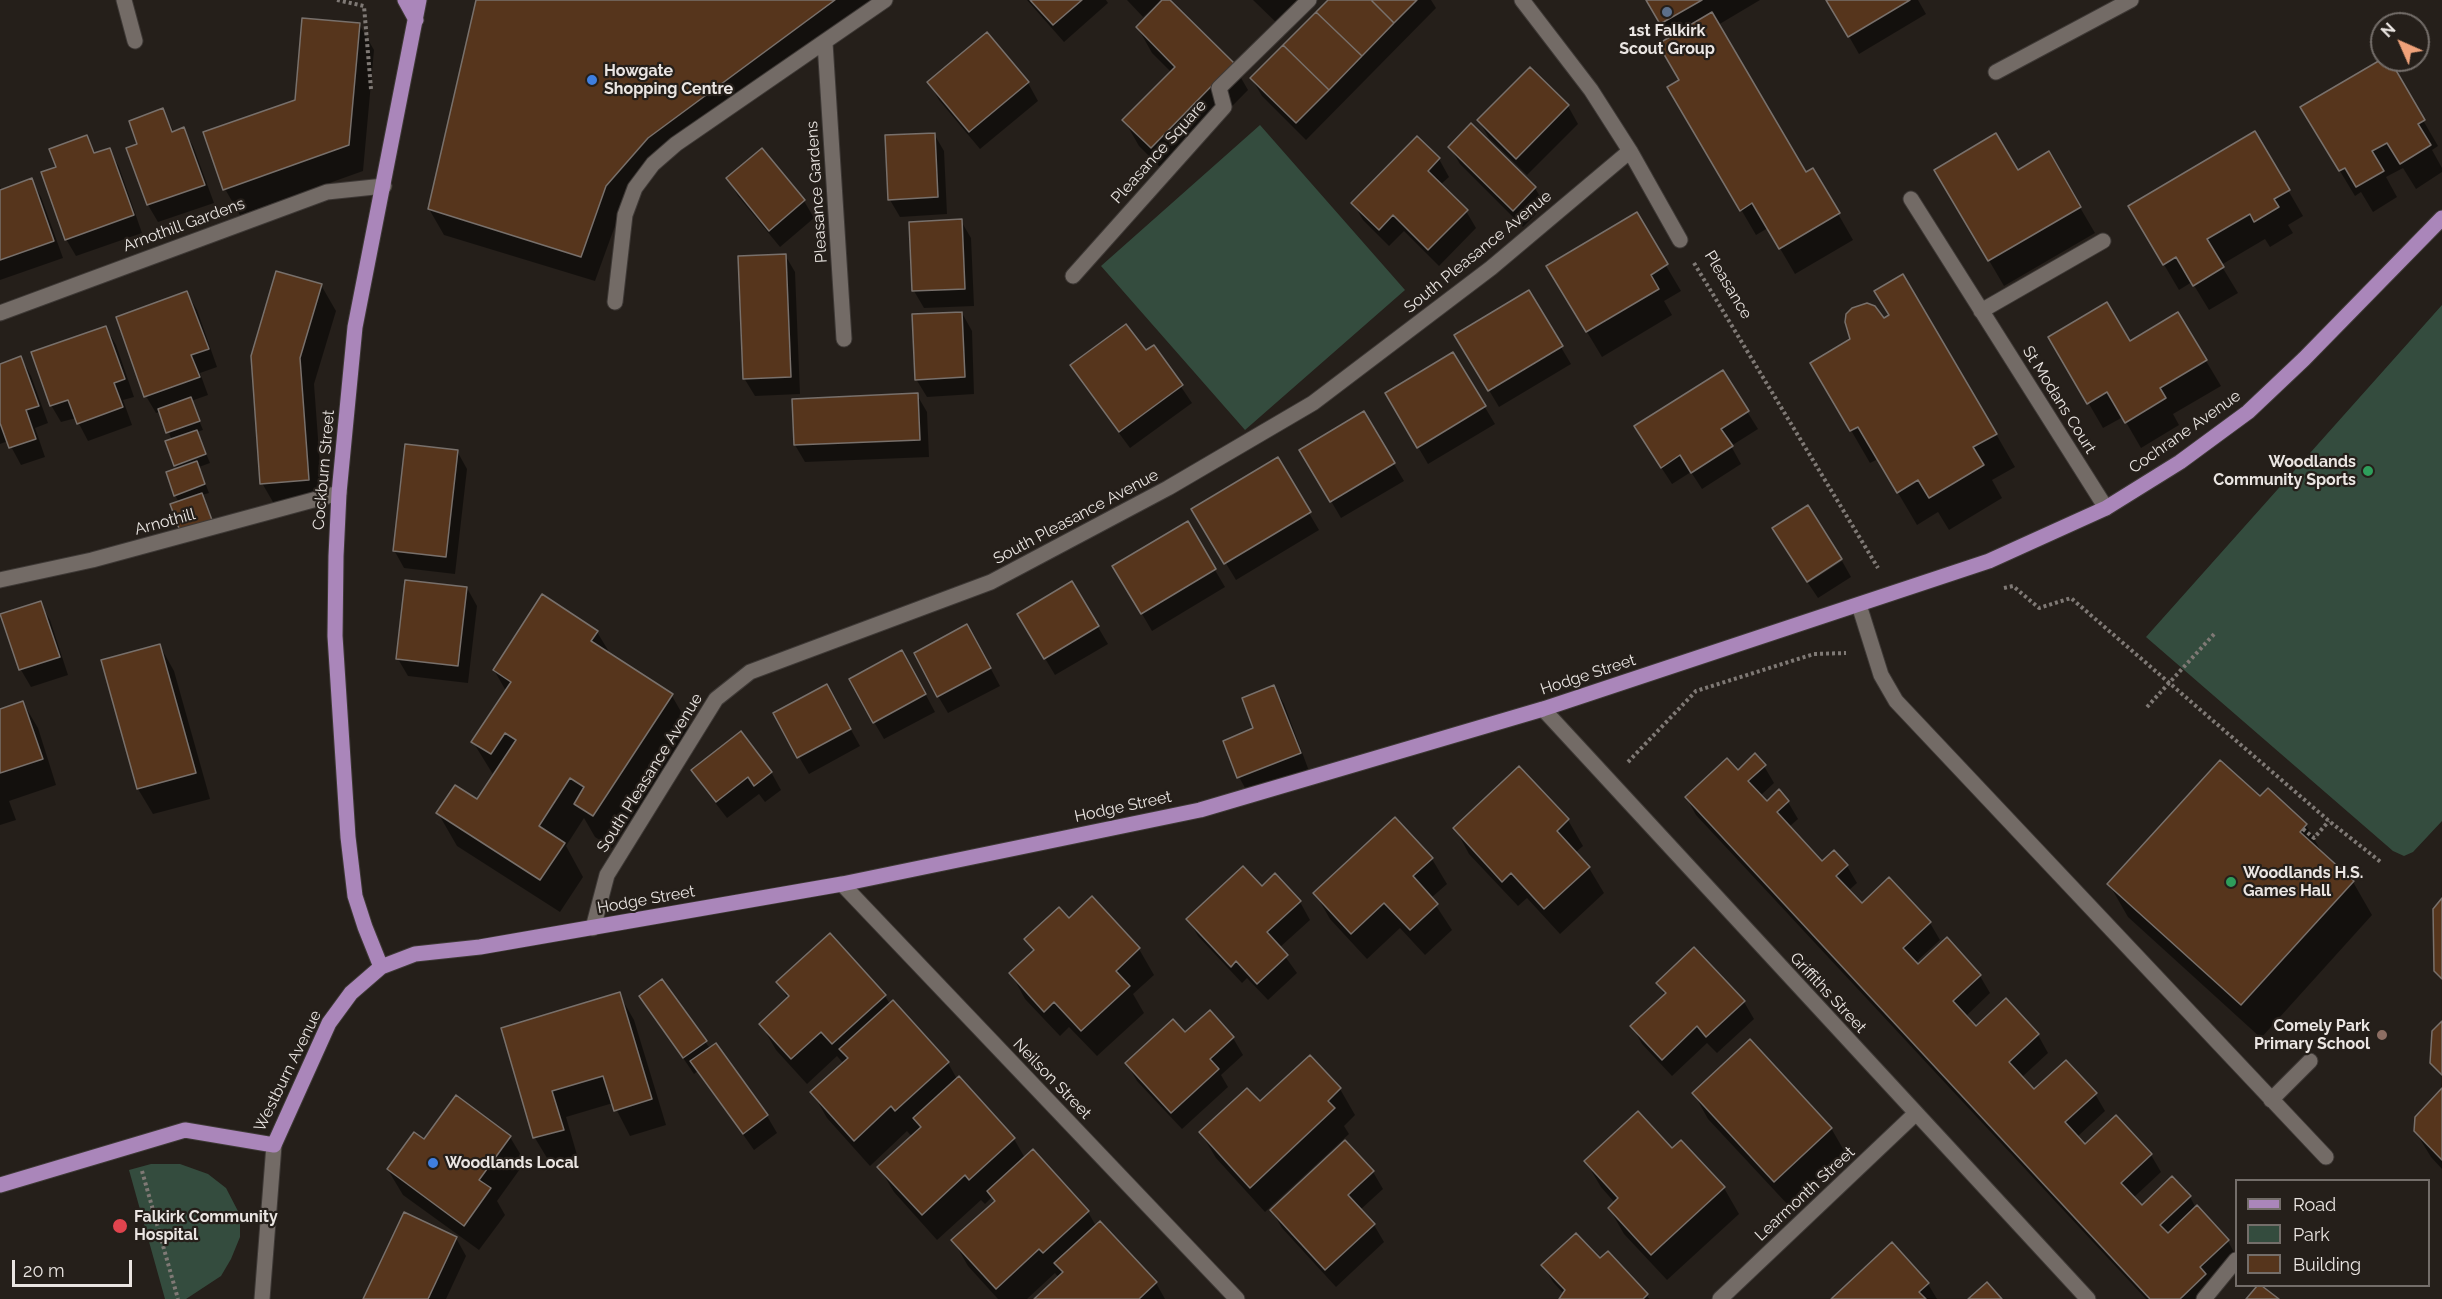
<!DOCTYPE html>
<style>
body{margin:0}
#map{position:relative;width:2442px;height:1299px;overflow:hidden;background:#251f1a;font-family:Raleway,sans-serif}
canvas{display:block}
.legend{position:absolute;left:2235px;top:1179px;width:195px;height:108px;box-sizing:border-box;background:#251f1a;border:2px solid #746e6a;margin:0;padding:8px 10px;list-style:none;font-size:18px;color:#eae5e2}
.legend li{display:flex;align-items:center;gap:12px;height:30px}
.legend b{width:30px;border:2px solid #746e6a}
.north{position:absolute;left:2370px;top:12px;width:60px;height:60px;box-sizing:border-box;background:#251f1a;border:2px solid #746e6a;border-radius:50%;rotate:315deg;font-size:16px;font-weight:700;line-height:24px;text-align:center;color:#eae5e2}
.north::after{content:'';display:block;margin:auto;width:21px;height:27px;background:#f0a27a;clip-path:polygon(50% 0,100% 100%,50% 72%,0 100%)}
.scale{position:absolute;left:12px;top:1260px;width:120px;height:27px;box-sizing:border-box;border:3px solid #eae5e2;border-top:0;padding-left:8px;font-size:18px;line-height:21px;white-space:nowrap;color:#eae5e2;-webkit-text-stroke:4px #251f1a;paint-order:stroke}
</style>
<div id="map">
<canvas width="2442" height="1299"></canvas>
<ul class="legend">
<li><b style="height:8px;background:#aa86ba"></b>Road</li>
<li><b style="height:16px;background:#344c3e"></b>Park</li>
<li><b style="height:16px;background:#56351c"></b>Building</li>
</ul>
<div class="north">N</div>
<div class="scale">20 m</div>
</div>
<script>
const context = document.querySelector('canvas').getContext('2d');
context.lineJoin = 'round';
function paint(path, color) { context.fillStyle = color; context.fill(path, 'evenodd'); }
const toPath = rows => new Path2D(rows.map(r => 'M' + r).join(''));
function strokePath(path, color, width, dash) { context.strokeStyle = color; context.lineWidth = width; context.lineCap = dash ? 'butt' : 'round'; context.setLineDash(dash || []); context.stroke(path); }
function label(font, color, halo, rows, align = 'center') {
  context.font = font + ' Raleway,sans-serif'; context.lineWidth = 4.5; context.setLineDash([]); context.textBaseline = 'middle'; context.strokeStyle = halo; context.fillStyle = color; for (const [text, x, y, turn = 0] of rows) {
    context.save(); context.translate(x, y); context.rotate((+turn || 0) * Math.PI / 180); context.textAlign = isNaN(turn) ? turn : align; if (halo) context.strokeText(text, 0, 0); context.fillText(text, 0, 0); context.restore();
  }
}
paint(toPath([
 [1260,125,1405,290,1245,430,1101,266],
 [2442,305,2442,821,2413,852,2404,856,2393,851,2146,637],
 [151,1164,180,1164,208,1174,226,1188,240,1215,240,1237,231,1259,221,1276,186,1299,165,1299,129,1170]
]), '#344c3e');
paint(toPath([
 [478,0,886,0,663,164,620,212,595,281,444,235,429,209],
 [1027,0,1106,0,1108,3,1064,42],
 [1127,0,1168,0,1233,64,1248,90,1166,173,1139,146,1124,120,1172,73,1152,53,1138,28,1161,3,1160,2,1143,17],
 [1253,0,1316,0,1285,31],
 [1330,0,1431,0,1436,8,1306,140,1262,96,1252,79],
 [1648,0,1760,0,1718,25,1806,174,1813,170,1853,240,1795,274,1768,228,1756,235,1669,87,1681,80,1670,39],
 [1828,0,1918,0,1926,14,1859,54],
 [359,24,374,50,363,171,240,215,225,189],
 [987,34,1028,83,1038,101,980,149,939,100,929,82],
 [2388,60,2438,146,2432,150,2442,168,2442,172,2416,189,2403,168,2386,177,2397,197,2373,212,2361,192,2355,196,2317,133],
 [1530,69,1568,106,1578,124,1527,175,1489,138,1479,121],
 [163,110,174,132,183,129,193,146,214,203,158,222,148,205,128,149,139,145],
 [2255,133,2303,216,2288,225,2293,233,2270,247,2265,239,2221,265,2238,293,2209,310,2192,282,2179,290,2130,207],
 [934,134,944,151,947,214,900,217,890,200],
 [86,137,96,154,109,149,119,167,142,233,76,256,66,239,58,168],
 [1450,147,1535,188,1545,205,1523,227,1460,164],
 [762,150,804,201,814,218,780,247,738,196,728,179],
 [2048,153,2095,233,2004,286,1936,170,2017,172],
 [1439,159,1449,177,1440,185,1466,211,1476,228,1439,266,1404,231,1389,246,1363,220,1353,203],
 [31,180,41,197,63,258,0,280,0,186,1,191],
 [1636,215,1681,291,1664,301,1672,315,1602,357,1563,292],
 [961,221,971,238,974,306,924,308,914,291],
 [785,255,795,272,800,394,755,396,744,378],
 [321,285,336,311,314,384,323,506,277,509,262,483],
 [1528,292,1571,364,1499,407,1456,335],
 [187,293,197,310,217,367,200,373,208,395,191,401,203,430,197,432,210,463,199,467,209,493,202,495,216,528,179,503,175,495,177,470,172,440,160,412,156,413,146,396],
 [1860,305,1867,305,1884,320,1996,434,2015,467,1992,480,2002,498,1949,530,1938,512,1917,525,1878,459,1870,463,1812,363,1852,339,1848,315],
 [962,313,972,331,974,394,927,397,916,379],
 [2178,314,2221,386,2173,414,2179,425,2141,448,2123,417,2103,428,2050,337,2129,343],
 [106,328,116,345,134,397,123,400,132,425,88,441,76,418,61,422,51,405],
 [1154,347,1192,403,1130,448,1082,383,1072,365,1145,352],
 [1453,354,1495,424,1428,464,1387,394],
 [21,358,31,376,48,423,35,428,45,457,21,465,8,441,0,444,0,366],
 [1723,373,1758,429,1731,446,1741,464,1702,489,1691,472,1672,484,1646,444],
 [917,395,927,412,929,457,805,462,795,445,793,400],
 [1364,413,1404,481,1341,518,1301,450],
 [457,451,467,469,455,574,404,568,394,550],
 [1277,459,1319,530,1236,580,1193,509],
 [1187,523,1225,587,1152,631,1114,566],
 [1842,561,1851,577,1818,598,1808,583],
 [1072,583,1108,644,1055,675,1019,615],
 [467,588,477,606,468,683,408,676,398,659],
 [40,603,50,620,68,675,31,687,21,670,2,615],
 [597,632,611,655,672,696,691,729,612,848,595,837,584,818,566,846,583,877,560,912,457,846,438,813,477,801,494,776,473,742,506,691,494,670],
 [977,643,1000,686,948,713,938,696],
 [160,646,174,671,210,799,153,814,138,789,103,662],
 [912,669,935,712,884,739,874,722],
 [1274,687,1284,704,1309,771,1249,795,1239,777,1225,741,1255,729],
 [23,703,38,728,56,785,9,801,16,820,0,825,0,710],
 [836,703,860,746,809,774,799,757],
 [1764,766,1774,783,1760,796,1766,803,1788,802,1798,819,1789,827,1822,863,1847,866,1857,883,1848,891,1861,905,1930,923,1940,940,1915,963,1918,966,1980,976,1990,993,1965,1017,1976,1028,2006,1000,2038,1035,2048,1053,2021,1078,2034,1091,2095,1094,2105,1111,2077,1137,2085,1146,2151,1155,2161,1172,2133,1198,2142,1207,2172,1179,2190,1197,2196,1208,2228,1241,2236,1256,2208,1299,2146,1299,1696,815,1686,797,1738,772],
 [1519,768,1568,820,1583,846,1575,853,1589,868,1604,893,1560,934,1527,898,1518,906,1469,854,1455,828],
 [693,770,771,772,781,790,765,802,759,794,727,818,703,787],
 [2260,798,2306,825,2324,856,2353,882,2372,915,2261,1038,2128,917,2109,884],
 [1432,859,1447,884,1431,898,1452,930,1425,955,1400,928,1367,959,1330,919,1315,893],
 [1275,876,1300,902,1310,920,1279,948,1297,973,1268,1000,1247,978,1242,983,1198,936,1188,919,1262,888],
 [1092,898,1139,949,1154,975,1133,994,1144,1013,1097,1056,1069,1027,1060,1036,1025,999,1011,973,1034,952,1026,940,1069,920],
 [778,982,885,996,890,1004,948,1063,957,1079,1014,1139,1025,1158,1088,1212,1096,1226,1100,1223,1156,1283,1165,1299,1036,1299,1059,1278,1055,1273,1027,1299,998,1299,968,1266,953,1240,995,1203,992,1197,985,1204,981,1200,937,1240,894,1192,879,1167,912,1137,907,1131,870,1166,827,1118,812,1092,844,1064,837,1056,807,1084,776,1050,761,1024,788,999],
 [1658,983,1744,1002,1754,1019,1717,1053,1707,1043,1672,1076,1642,1044,1632,1026,1665,996],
 [619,994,634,1020,666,1125,630,1136,613,1103,566,1117,577,1155,550,1163,535,1138,503,1029],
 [641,996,705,1042,767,1116,777,1133,754,1150,698,1071,694,1074],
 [1185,1034,1233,1038,1243,1055,1221,1075,1228,1087,1182,1129,1137,1081,1127,1064],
 [1310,1057,1340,1089,1355,1115,1344,1126,1349,1134,1265,1212,1216,1158,1201,1133,1260,1103],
 [2442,1090,2442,1169,2431,1157,2415,1131],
 [1694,1094,1831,1128,1846,1154,1789,1206,1708,1119],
 [510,1137,525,1162,497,1201,505,1215,479,1250,403,1195,388,1170,424,1142],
 [1586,1162,1724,1188,1739,1214,1667,1280,1624,1234,1609,1208,1615,1203,1601,1187],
 [1373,1172,1383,1189,1360,1210,1374,1225,1384,1242,1336,1287,1282,1228,1272,1211],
 [456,1238,466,1256,446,1299,365,1299],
 [1600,1261,1647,1295,1649,1299,1560,1299,1564,1294,1553,1282,1543,1265],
 [1928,1284,1937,1299,1833,1299]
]), '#0007');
const building = toPath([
 [476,0,835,0,648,138,606,186,581,257,428,209,476,0],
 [1030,0,1082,0,1053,25,1030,0],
 [1162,0,1170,0,1234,63,1151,148,1122,120,1175,67,1136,27,1162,0],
 [1328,0,1371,0,1394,23,1362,56,1316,12,1328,0],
 [1371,0,1417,0,1394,23,1371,0],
 [1646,0,1702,0,1660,24,1646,0],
 [1826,0,1910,0,1848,37,1826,0],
 [1316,12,1362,56,1329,90,1283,45,1316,12],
 [1712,12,1806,172,1813,168,1840,213,1779,249,1752,203,1740,211,1667,87,1679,80,1658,44,1712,12],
 [302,18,360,23,349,145,223,190,203,132,295,100,302,18],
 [987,32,1029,82,969,132,927,82,987,32],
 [1283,45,1329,90,1296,123,1250,78,1283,45],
 [2382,59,2390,60,2425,120,2418,124,2431,145,2400,164,2387,143,2372,151,2384,171,2356,187,2345,168,2339,171,2300,107,2382,59],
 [1530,67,1569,105,1516,159,1477,120,1530,67],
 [163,108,172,132,184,127,205,185,147,205,126,148,137,144,129,121,163,108],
 [1471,123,1536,187,1513,211,1448,147,1471,123],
 [2255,131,2290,190,2274,199,2279,207,2254,222,2250,214,2207,239,2224,267,2193,286,2176,257,2163,265,2128,206,2255,131],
 [935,133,938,197,888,200,885,135,935,133],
 [1996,133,2018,170,2049,151,2081,207,1988,261,1934,170,1996,133],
 [87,135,94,153,110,148,134,215,65,240,41,172,56,167,49,149,87,135],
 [1417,136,1440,158,1428,171,1468,210,1428,250,1393,215,1379,230,1351,203,1417,136],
 [762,148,805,200,769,231,726,178,762,148],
 [32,178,54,241,0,260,0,190,32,178],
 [1637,212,1668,264,1651,275,1659,289,1586,332,1546,266,1637,212],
 [962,219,965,289,912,291,909,222,962,219],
 [786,254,791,377,743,379,738,256,786,254],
 [276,271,322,284,300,358,309,480,260,484,251,356,276,271],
 [1903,274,1997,434,1973,447,1984,465,1929,498,1918,480,1897,493,1858,427,1850,431,1810,363,1850,339,1845,322,1846,314,1852,308,1867,303,1875,306,1884,318,1889,315,1874,291,1903,274],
 [1529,290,1563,346,1488,391,1454,335,1529,290],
 [187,291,209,349,191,355,200,377,144,397,116,317,187,291],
 [2107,302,2130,341,2178,312,2207,360,2160,388,2166,398,2125,423,2107,392,2087,404,2048,337,2107,302],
 [962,312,965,377,915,380,912,314,962,312],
 [1126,324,1146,350,1154,345,1183,385,1119,432,1070,365,1126,324],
 [106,326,125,379,114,383,123,407,77,424,68,400,50,406,31,352,106,326],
 [1453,352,1486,406,1417,448,1385,393,1453,352],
 [21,356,39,406,26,410,36,439,9,448,0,423,0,364,21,356],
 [1723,370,1749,411,1721,429,1733,446,1691,473,1680,455,1661,468,1634,426,1723,370],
 [918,393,920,440,794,445,792,399,918,393],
 [191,397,200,421,166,433,158,409,191,397],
 [1364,411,1395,463,1330,502,1299,450,1364,411],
 [197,430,206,454,174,466,165,441,197,430],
 [405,444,458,450,446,557,393,551,405,444],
 [1278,457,1311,512,1224,564,1191,509,1278,457],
 [197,461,205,484,174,496,166,472,197,461],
 [202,493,212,520,180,531,170,504,202,493],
 [1808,505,1842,559,1807,582,1772,528,1808,505],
 [1188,521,1216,569,1141,614,1112,566,1188,521],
 [405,580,467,587,458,666,396,659,405,580],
 [1072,581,1099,626,1044,659,1017,614,1072,581],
 [542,594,598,631,591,641,673,694,593,816,574,804,584,787,570,778,539,826,565,843,540,880,436,813,455,785,477,799,516,740,505,733,491,754,471,742,511,682,493,670,542,594],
 [41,601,60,657,19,670,0,614,41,601],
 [967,624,991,668,937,697,914,653,967,624],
 [160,644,196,773,137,789,101,660,160,644],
 [902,650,926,694,873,723,849,679,902,650],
 [827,684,851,729,797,758,773,713,827,684],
 [1274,685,1301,753,1237,778,1223,741,1253,728,1242,698,1274,685],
 [23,701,43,759,0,773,0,709,23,701],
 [741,731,772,772,754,786,748,777,716,802,691,770,741,731],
 [1755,753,1766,765,1748,781,1767,801,1779,789,1789,801,1777,812,1822,861,1834,850,1848,865,1836,876,1862,903,1889,877,1931,922,1903,948,1918,964,1947,937,1981,975,1953,1001,1976,1026,2006,998,2039,1034,2009,1062,2034,1089,2066,1060,2097,1093,2065,1122,2085,1144,2116,1115,2152,1154,2121,1183,2142,1205,2172,1176,2191,1196,2160,1225,2168,1233,2197,1205,2229,1240,2200,1267,2206,1274,2180,1299,2150,1299,1685,797,1727,758,1738,770,1755,753],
 [2220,760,2260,796,2268,788,2307,824,2300,832,2354,881,2241,1005,2107,884,2220,760],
 [1519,766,1569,819,1557,831,1590,867,1544,909,1511,873,1502,882,1453,828,1519,766],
 [1395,817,1433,858,1413,876,1438,904,1410,930,1384,903,1351,934,1313,893,1395,817],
 [1243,866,1262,886,1275,873,1301,901,1267,932,1288,955,1257,984,1236,961,1231,967,1186,919,1243,866],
 [1092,896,1140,948,1116,971,1130,986,1081,1031,1054,1002,1044,1012,1009,973,1034,950,1024,939,1059,907,1069,918,1092,896],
 [2442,898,2442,979,2434,971,2433,909,2442,898],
 [830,933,886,995,832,1044,821,1032,791,1059,759,1024,789,996,776,982,830,933],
 [1694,947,1745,1001,1706,1037,1697,1026,1662,1060,1630,1026,1666,993,1656,983,1694,947],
 [662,979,707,1041,683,1058,639,996,662,979],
 [620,992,652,1099,614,1111,603,1076,552,1091,564,1130,533,1138,501,1028,620,992],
 [893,1000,949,1062,895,1111,891,1106,854,1141,810,1092,848,1058,839,1049,893,1000],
 [1210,1010,1234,1037,1210,1059,1219,1069,1171,1113,1125,1063,1173,1019,1185,1032,1210,1010],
 [2442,1021,2442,1075,2430,1063,2432,1031,2442,1021],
 [1750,1039,1832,1128,1774,1182,1692,1093,1750,1039],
 [716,1043,768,1115,743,1134,690,1061,716,1043],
 [1310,1055,1341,1088,1328,1101,1335,1108,1250,1188,1199,1132,1247,1088,1260,1101,1310,1055],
 [959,1076,1015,1138,969,1180,965,1175,922,1215,877,1167,921,1127,913,1118,959,1076],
 [2442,1088,2442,1160,2414,1131,2415,1117,2442,1088],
 [456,1095,511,1136,479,1180,491,1188,464,1226,387,1169,414,1132,424,1139,456,1095],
 [1638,1111,1672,1148,1681,1140,1725,1187,1651,1255,1608,1208,1618,1198,1584,1161,1638,1111],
 [1345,1140,1374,1171,1348,1195,1375,1224,1325,1270,1270,1210,1345,1140],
 [1033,1149,1089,1211,1043,1253,1039,1249,996,1289,951,1240,995,1201,987,1191,1033,1149],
 [404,1212,457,1237,428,1299,363,1299,404,1212],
 [1100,1221,1157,1282,1139,1299,1034,1299,1063,1272,1054,1263,1100,1221],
 [1576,1233,1600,1258,1608,1251,1648,1294,1643,1299,1559,1299,1565,1290,1541,1265,1576,1233],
 [1892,1242,1929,1283,1919,1292,1926,1299,1831,1299,1892,1242],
 [1987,1282,2002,1299,1968,1299,1987,1282],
 [2257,1286,2262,1286,2279,1299,2246,1299,2257,1286]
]);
paint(building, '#56351c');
strokePath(building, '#78706b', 1.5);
const minor = toPath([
 [124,0,135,41],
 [1522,0,1591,90,1630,151,1680,240],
 [825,43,844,339],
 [1996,72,2131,0],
 [1911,199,2106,508],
 [1073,276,1224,107,1219,88,1309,0],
 [615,302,625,215,635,188,653,164,676,144,885,0],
 [1981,311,2103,241],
 [0,313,327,192,384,186],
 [0,580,92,560,339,493],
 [1859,605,1881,675,1896,701,2326,1157],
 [1543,709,2088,1299],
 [842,884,1237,1299],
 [593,928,607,875,716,699,750,672,991,582,1168,488,1313,403,1491,268,1630,151],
 [2271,1100,2310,1061],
 [262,1299,274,1145],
 [1720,1299,1915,1114],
 [2204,1299,2236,1260]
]);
const major = toPath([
 [405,0,416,20],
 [381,967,365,927,355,896,348,837,335,636,336,556,339,493,355,327,419,0],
 [0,1185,185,1130,274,1145,329,1023,351,993,381,967,415,954,480,947,842,884,1200,810,1543,709,1989,561,2106,508,2180,462,2248,412,2304,359,2442,218]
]);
strokePath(minor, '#3e3936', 17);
strokePath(major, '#3e3936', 17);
strokePath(toPath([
 [337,0,364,6,371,89],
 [1694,263,1878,568],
 [2004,588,2013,586,2039,608,2071,598,2329,821,2382,863],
 [2147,707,2216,632],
 [1628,762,1696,691,1814,654,1846,653],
 [2303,829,2314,838,2329,821],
 [142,1171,178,1299]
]), '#7f7975', 4, [3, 3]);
strokePath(minor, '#736b66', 15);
strokePath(major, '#aa86ba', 15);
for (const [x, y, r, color] of [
 [1667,12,6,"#5c6f8a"],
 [592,80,6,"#3f7fe0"],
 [2368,471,6,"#2e9e5b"],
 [2231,882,6,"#2e9e5b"],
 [2382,1035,6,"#8d6e63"],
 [433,1163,6,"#3f7fe0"],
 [120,1226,8,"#e0444e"]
]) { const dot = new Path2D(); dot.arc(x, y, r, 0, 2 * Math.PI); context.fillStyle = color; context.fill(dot); strokePath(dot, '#251f1a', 2); }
label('bold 16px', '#eae5e2', '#251f1a', [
 ["1st Falkirk",1667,31,"center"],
 ["Scout Group",1667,49,"center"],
 ["Howgate",604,71],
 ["Shopping Centre",604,89],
 ["Woodlands",2356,462,"right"],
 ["Community Sports",2356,480,"right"],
 ["Woodlands H.S.",2243,873],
 ["Games Hall",2243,891],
 ["Comely Park",2370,1026,"right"],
 ["Primary School",2370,1044,"right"],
 ["Woodlands Local",445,1163],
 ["Falkirk Community",134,1217],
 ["Hospital",134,1235]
], 'left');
label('16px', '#eae5e2', '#251f1a', [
 ["Pleasance Square",1159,152,-48],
 ["Pleasance Gardens",817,192,-94],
 ["Arnothill Gardens",184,225,-20],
 ["South Pleasance Avenue",1478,252,-39],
 ["Pleasance",1728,285,59],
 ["St Modans Court",2059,400,58],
 ["Cochrane Avenue",2185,432,-35],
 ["Cockburn Street",324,470,-85],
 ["South Pleasance Avenue",1076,517,-28],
 ["Arnothill",165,522,-15],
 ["Hodge Street",1588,675,-18],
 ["South Pleasance Avenue",650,773,-58],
 ["Hodge Street",1123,807,-12],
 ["Hodge Street",646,900,-10],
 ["Griffiths Street",1828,993,47],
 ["Westburn Avenue",288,1071,-64],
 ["Neilson Street",1052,1079,46],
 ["Learmonth Street",1805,1194,-43]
]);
</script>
